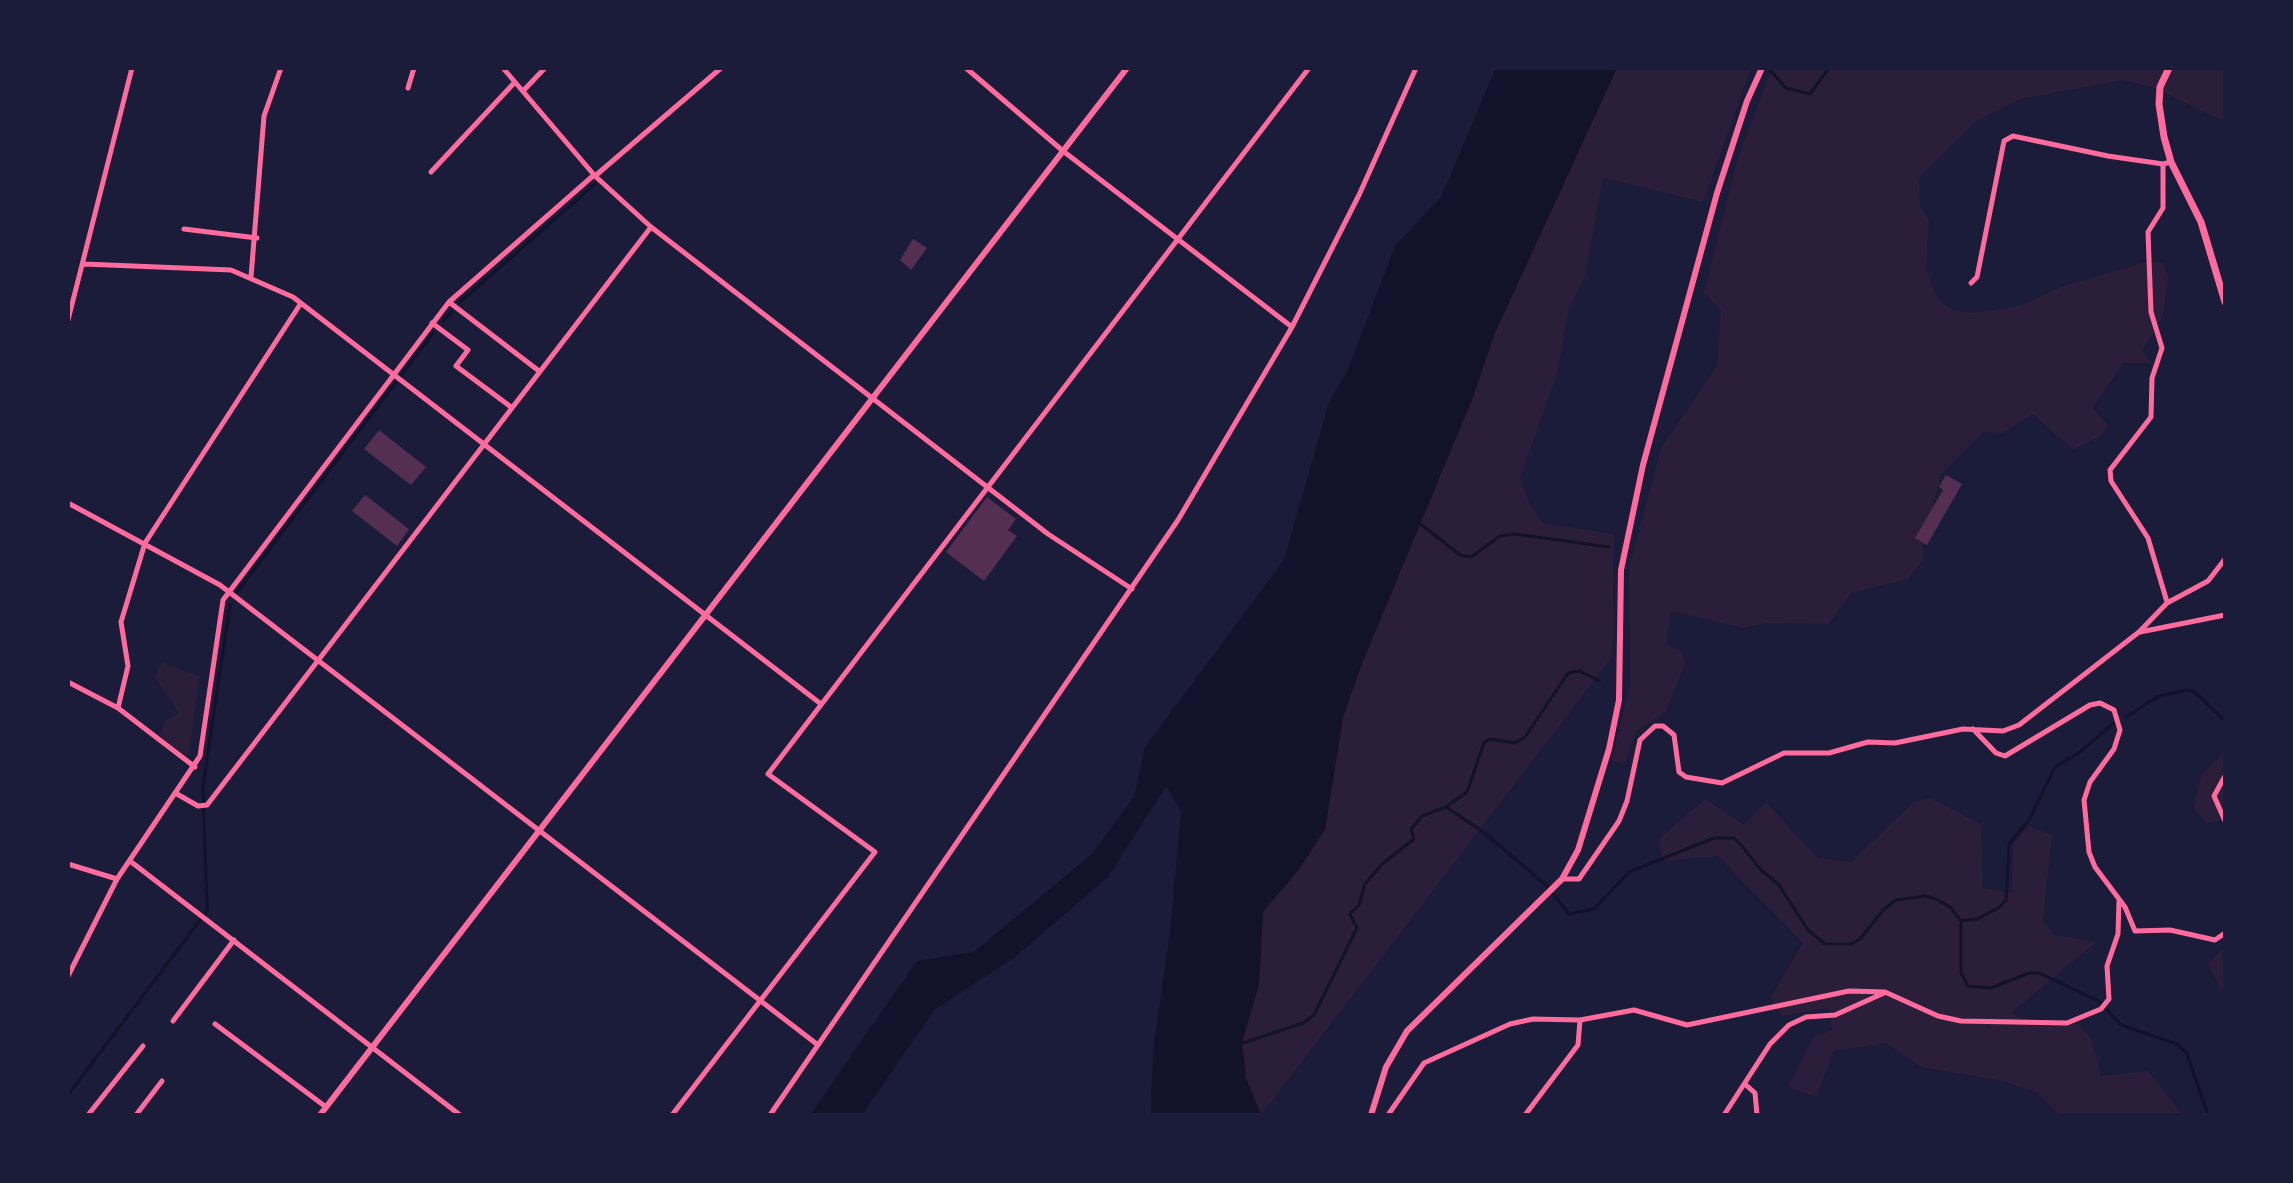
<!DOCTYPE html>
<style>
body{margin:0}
#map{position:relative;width:2293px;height:1183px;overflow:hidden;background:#1b1b3a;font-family:Quicksand,sans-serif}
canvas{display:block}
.frame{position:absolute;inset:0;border:70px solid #1b1b3a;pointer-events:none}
</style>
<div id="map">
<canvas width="2293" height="1183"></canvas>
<div class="frame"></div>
</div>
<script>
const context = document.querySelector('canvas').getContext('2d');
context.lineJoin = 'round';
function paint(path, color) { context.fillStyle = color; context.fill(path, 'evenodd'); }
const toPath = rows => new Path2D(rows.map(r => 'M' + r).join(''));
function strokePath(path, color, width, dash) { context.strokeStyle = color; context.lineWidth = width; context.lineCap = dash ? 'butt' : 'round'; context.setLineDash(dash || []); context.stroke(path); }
paint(toPath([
 [1617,68,1751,68,1703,202,1603,178,1585,277,1569,310,1557,374,1520,478,1530,504,1543,523,1614,534,1612,657,1261,1115,1245,1078,1242,1042,1259,984,1263,912,1300,868,1325,829,1343,717,1363,661,1473,397,1494,335],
 [1772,68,2225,68,2225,122,2152,87,2123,80,2021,99,1978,120,1919,178,1920,206,1929,221,1926,268,1937,298,1953,310,1972,313,2019,306,2063,286,2149,261,2163,263,2168,277,2163,316,2142,351,2152,363,2124,363,2092,408,2108,425,2101,436,2073,450,2033,414,2003,433,1983,432,1941,474,1923,546,1924,559,1908,579,1851,593,1829,624,1766,623,1743,628,1670,611,1667,644,1681,651,1686,663,1665,713,1636,731,1625,764,1612,761,1630,683,1629,568,1661,448,1717,366,1721,311,1704,292,1736,164],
 [162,662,200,677,189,754,186,756,160,736,164,721,179,713,155,677],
 [2225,751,2225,819,2207,823,2194,809,2201,776],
 [1930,798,1981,824,1983,888,2012,893,2013,844,2028,826,2052,835,2043,920,2055,935,2096,942,2011,1013,2035,1024,2079,1024,2092,1040,2101,1076,2148,1071,2183,1115,2060,1115,2038,1093,2003,1081,1921,1067,1886,1043,1834,1051,1816,1097,1788,1087,1813,1037,1832,1030,1828,1008,1782,1016,1771,997,1803,943,1718,856,1663,861,1658,840,1705,799,1744,825,1766,802,1818,858,1851,862,1914,802],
 [2225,946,2225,997,2208,964]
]), '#2a1e3b');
paint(toPath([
 [1496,68,1617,68,1494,335,1473,397,1363,661,1343,717,1325,829,1300,868,1263,912,1259,984,1242,1042,1246,1078,1261,1115,1151,1115,1153,1051,1170,933,1181,812,1166,786,1108,877,1015,957,934,1010,862,1115,810,1115,917,961,974,952,1092,854,1134,797,1145,747,1284,560,1329,402,1347,372,1395,246,1441,197]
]), '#12122b');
strokePath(toPath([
 [1769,69,1786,88,1810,94,1829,68],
 [460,302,595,184],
 [443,321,452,311],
 [1419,523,1460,555,1471,557,1500,536,1515,534,1609,547],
 [237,592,434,332],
 [2126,717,2157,697,2186,690,2195,692,2225,721],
 [1447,806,1467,792,1484,743,1490,739,1515,743,1525,737,1568,673,1580,671,1599,681],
 [1961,921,1977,919,2000,907,2006,900,2009,844,2029,820,2055,767,2080,752,2114,723],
 [1240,1044,1303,1023,1314,1015,1357,928,1350,914,1359,905,1365,884,1382,864,1414,839,1411,829,1422,816,1446,807,1482,831,1546,885,1569,914,1594,909,1629,872,1714,838,1734,838,1742,846,1760,869,1779,885,1808,930,1825,944,1851,944,1860,939,1883,910,1896,900,1925,896,1936,899,1950,907,1961,921,1961,973,1968,986,1991,988,2029,973,2039,973,2099,1001,2121,1025,2177,1044,2187,1054,2208,1115],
 [68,1095,207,911,203,786,230,605]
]), '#12122b', 3);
paint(toPath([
 [913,239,927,248,911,270,900,260],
 [379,430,426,467,411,485,364,449],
 [1946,475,1962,484,1927,545,1915,538,1943,490,1939,487],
 [365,495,409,529,397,546,352,511],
 [987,497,1016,519,1008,530,1017,536,984,581,946,552]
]), '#542f53');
strokePath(toPath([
 [503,68,595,176,651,227,1048,534,1132,589],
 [966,68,1063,151,1292,327],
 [408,88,414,68],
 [523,91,545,68],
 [2163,164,2163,208,2148,232,2151,312,2162,348,2152,378,2151,417,2110,470,2111,481,2148,538,2167,602],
 [431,172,515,82],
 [595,176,721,68],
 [184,229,257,238],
 [84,264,231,270,293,297,821,704],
 [251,277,264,116,281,68],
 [1971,283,1977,277,2004,141,2013,136,2108,156,2163,164,2171,162],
 [449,302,539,371],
 [68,320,132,68],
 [432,323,468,350,456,366,511,407],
 [68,503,220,585,818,1045],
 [2140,632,2225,615],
 [68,682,118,708,195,767],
 [118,708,128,666,121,622,145,543,301,303],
 [1973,729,1996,753,2005,756,2090,705,2100,703,2114,710,2120,730,2114,749,2090,782,2084,800,2089,852,2095,867,2125,907,2135,931,2170,930,2215,940,2225,933],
 [2225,776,2214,796,2225,821],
 [177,794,198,806,207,805,651,227],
 [130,861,460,1115],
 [68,864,117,879],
 [1562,879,1579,879,1619,821,1627,801,1640,740,1655,726,1663,726,1674,735,1679,772,1686,777,1722,783,1784,753,1829,753,1868,742,1895,743,1963,729,2003,731,2019,725,2139,632,2167,603,2208,581,2225,559],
 [68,976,117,879,200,756,223,600,449,302,594,175],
 [173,1021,234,940],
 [215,1024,326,1107],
 [1746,1085,1755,1093,1757,1115],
 [88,1115,143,1046],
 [136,1115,162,1081],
 [672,1115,875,852,768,774,1309,68],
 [770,1115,1178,520,1292,327,1359,195,1416,68],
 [1388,1115,1424,1063,1510,1024,1533,1019,1580,1020,1634,1010,1687,1025,1849,991,1885,992,1938,1016,1961,1021,2067,1023,2101,1009,2109,999,2107,966,2118,934,2119,901],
 [1525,1115,1578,1045,1580,1020],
 [1724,1115,1770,1044,1789,1025,1806,1017,1835,1015,1884,993]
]), '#ff6b9d', 5);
strokePath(toPath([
 [320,1115,1127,68]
]), '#ff6b9d', 6);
strokePath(toPath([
 [1371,1115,1386,1067,1407,1031,1562,879,1578,850,1609,749,1619,700,1621,570,1643,465,1717,193,1747,101,1762,68]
]), '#ff6b9d', 6);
strokePath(toPath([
 [2169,68,2160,87,2159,104,2164,137,2171,162,2201,222,2225,302]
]), '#ff6b9d', 7);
</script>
